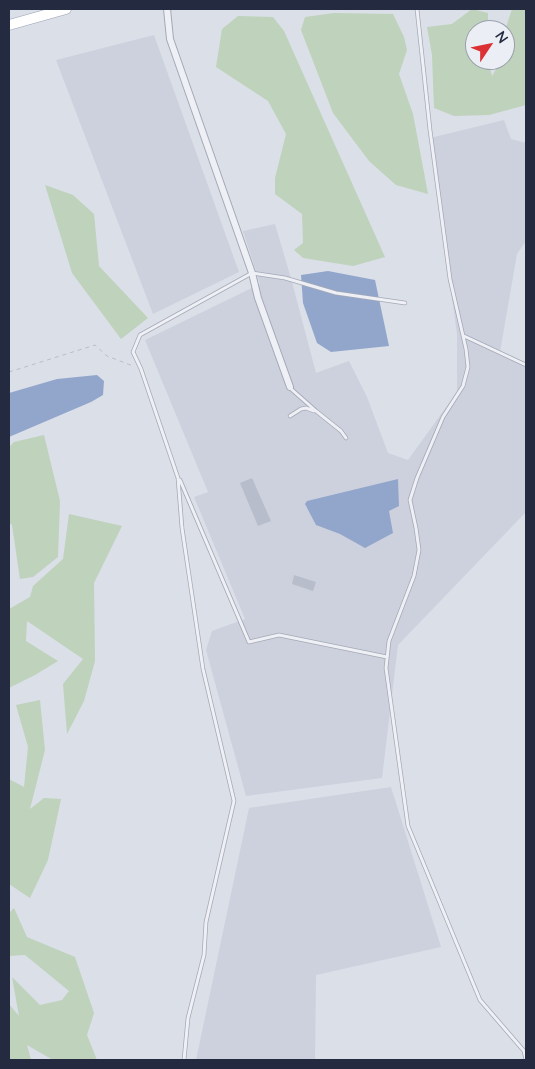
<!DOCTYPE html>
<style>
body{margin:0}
#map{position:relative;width:535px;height:1069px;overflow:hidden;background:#dbdfe8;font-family:Lato,sans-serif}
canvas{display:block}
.frame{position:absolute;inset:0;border:10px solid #242a3f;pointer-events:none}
.north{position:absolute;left:465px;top:20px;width:50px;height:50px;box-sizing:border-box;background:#ebeef5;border:1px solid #9ba0ac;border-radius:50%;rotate:56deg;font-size:14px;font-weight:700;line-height:20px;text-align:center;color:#242a3f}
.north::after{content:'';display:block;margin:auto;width:18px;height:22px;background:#dc3134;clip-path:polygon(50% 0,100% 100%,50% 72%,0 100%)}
</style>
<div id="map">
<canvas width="535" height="1069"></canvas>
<div class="frame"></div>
<div class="north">N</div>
</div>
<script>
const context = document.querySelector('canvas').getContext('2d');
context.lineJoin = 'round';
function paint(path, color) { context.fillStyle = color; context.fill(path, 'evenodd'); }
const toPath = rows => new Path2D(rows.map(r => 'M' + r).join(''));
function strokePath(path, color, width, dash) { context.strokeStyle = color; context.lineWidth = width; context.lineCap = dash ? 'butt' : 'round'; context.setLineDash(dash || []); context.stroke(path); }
paint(toPath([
 [154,35,239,272,153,314,56,60],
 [504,120,511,139,526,143,526,241,517,254,500,352,526,364,526,512,398,645,382,778,246,796,206,650,212,631,245,619,194,497,208,492,145,340,260,284,243,231,275,224,292,282,316,373,349,361,367,397,388,453,408,460,457,392,457,334,430,138],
 [391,787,441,947,316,975,315,1060,196,1060,249,808]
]), '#cdd1dd');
paint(toPath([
 [472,9,488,13,488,30,475,30,475,60,488,60,492,76,498,66,498,60,505,60,505,30,512,9,526,9,526,105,489,115,454,116,434,108,432,55,427,27,452,24],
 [334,13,393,14,404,37,407,50,399,74,413,114,428,194,396,185,369,161,333,113,301,30,305,17],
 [238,16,273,17,284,31,385,257,353,266,303,258,294,250,303,243,302,214,275,194,275,178,286,134,268,101,216,67,222,29],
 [45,185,73,195,94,214,99,266,148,318,121,339,72,273],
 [44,435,60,501,58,557,33,577,20,579,12,525,9,523,9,447,14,442],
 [69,514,122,526,94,583,95,661,84,701,67,734,63,684,83,659,27,621,26,641,58,661,35,675,9,688,9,609,30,597,33,586,63,559],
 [40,700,45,750,30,809,44,798,61,799,48,860,30,898,9,884,9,779,24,787,28,747,16,705],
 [14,908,27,937,75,957,94,1013,87,1035,97,1060,53,1060,27,1045,31,1060,10,1060,9,1050,9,1004,19,1016,12,977,40,1005,62,1000,69,991,25,955,9,956,9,913]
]), '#bed2bc');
paint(toPath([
 [328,271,375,280,389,346,331,352,317,343,303,303,301,275],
 [97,375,104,381,103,395,91,402,9,437,9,393,57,379],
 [398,479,399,506,389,511,393,533,365,548,340,534,316,525,305,504,307,501]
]), '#92a6cc');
paint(toPath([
 [252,478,271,521,258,526,240,483],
 [294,575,316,582,313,591,292,584]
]), '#b8bdcb');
const lane = toPath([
 [417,9,430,130,450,279,466,349,468,367,463,386,443,417,417,478,410,500,416,528,419,550,414,576,389,641,386,668,408,826,480,1000,524,1051,526,1060],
 [464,336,526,365],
 [290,388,316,411,341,431,346,438],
 [290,416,301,409,306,408,314,411],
 [180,480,249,642,279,635,387,657],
 [184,1060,188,1018,204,955,206,922,234,801,203,669,182,528,178,478,141,369,133,352,140,335,252,273,285,278,336,293,405,303]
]);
const street = toPath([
 [167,9,170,39,252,273,258,298,290,387]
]);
const primary = toPath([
 [9,25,66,9]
]);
strokePath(lane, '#a4a9b5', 4.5);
strokePath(street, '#a4a9b5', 8);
strokePath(primary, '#99a1b4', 11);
strokePath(toPath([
 [9,372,95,345,107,356,133,366]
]), '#b9bdc6', 1, [4, 4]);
strokePath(lane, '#eef0f6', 3);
strokePath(street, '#eef0f6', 6);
strokePath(primary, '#fff', 10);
</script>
